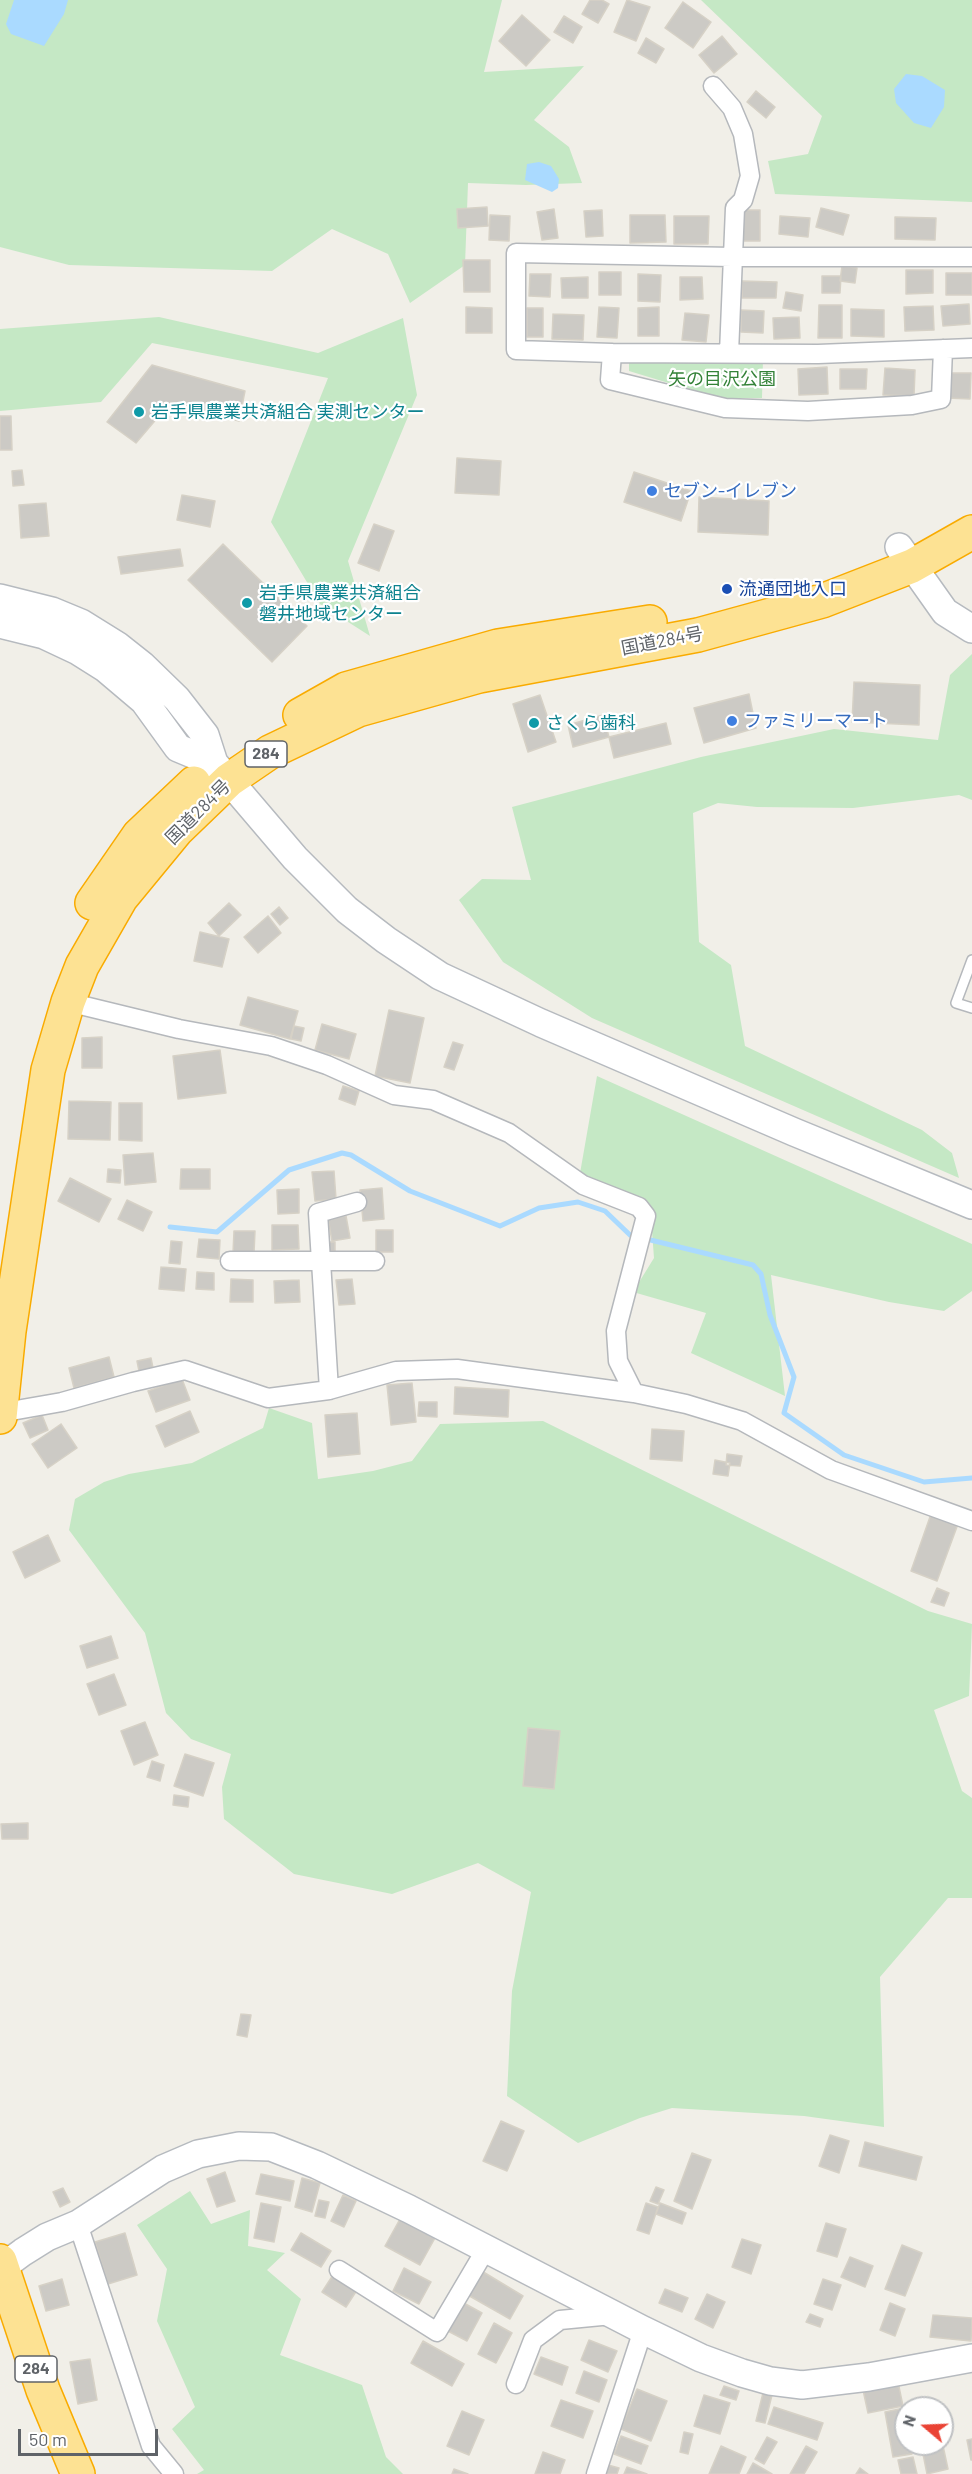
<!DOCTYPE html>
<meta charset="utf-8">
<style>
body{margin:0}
#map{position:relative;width:972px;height:2474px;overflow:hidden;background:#f1efe8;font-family:Barlow,sans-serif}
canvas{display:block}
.north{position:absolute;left:894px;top:2396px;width:60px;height:60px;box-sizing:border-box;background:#fff;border:2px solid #bfc1c3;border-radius:50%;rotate:289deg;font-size:16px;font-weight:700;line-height:24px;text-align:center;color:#5f6368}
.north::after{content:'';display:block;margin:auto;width:21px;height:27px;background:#ea4335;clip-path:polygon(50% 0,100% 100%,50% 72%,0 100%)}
.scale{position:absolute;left:18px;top:2429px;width:140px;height:27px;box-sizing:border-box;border:3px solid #5f6368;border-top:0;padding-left:8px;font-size:18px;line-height:21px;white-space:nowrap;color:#5f6368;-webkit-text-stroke:4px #fff;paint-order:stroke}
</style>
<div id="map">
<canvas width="972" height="2474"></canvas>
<div class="north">N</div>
<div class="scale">50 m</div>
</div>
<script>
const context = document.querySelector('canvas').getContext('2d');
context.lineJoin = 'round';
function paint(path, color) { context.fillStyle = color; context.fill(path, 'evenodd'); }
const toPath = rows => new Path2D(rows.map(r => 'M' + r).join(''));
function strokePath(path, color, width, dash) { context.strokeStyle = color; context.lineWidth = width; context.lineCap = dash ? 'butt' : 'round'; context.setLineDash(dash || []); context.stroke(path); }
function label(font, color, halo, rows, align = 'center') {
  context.font = font + ' Barlow,"Noto Sans JP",sans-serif'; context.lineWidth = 4.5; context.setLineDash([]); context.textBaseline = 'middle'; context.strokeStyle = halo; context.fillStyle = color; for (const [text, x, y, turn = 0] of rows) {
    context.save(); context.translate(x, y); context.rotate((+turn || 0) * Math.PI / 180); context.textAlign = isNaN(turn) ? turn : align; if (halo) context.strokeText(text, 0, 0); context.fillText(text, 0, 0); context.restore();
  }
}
paint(toPath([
 [0,0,502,0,484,72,584,66,534,120,569,147,582,183,526,185,468,183,465,265,410,303,388,254,332,229,272,271,69,265,0,247],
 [701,0,972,0,972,202,775,194,768,161,808,154,822,116],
 [159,317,318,353,403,318,417,395,348,561,370,636,320,604,271,522,328,378,152,343,101,402,0,411,0,329],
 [629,359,763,359,762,398,718,398,629,371],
 [972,654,972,800,959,795,853,808,757,807,718,803,693,813,699,942,731,965,745,1046,922,1130,952,1153,959,1178,592,1018,503,962,459,900,482,879,531,880,512,807,701,757,834,729,938,740,950,675],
 [597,1076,972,1244,972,1291,944,1311,889,1302,771,1275,785,1396,691,1353,706,1313,633,1292,654,1258,650,1204,579,1179],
 [269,1408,312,1423,318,1479,373,1471,412,1461,440,1424,543,1421,928,1611,972,1624,969,1696,934,1710,962,1791,972,1798,972,1898,948,1898,880,1977,884,2127,804,2116,672,2108,640,2118,578,2143,507,2096,512,1991,531,1892,478,1863,392,1894,294,1874,224,1819,222,1787,231,1754,191,1739,166,1713,145,1633,69,1530,75,1499,104,1482,129,1474,192,1463,263,1428],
 [190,2191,211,2224,250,2210,248,2246,285,2253,267,2270,301,2299,280,2355,362,2385,386,2457,403,2474,197,2474,204,2470,172,2429,195,2407,157,2321,167,2269,137,2225]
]), '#c5e8c5');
paint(toPath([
 [14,0,68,0,64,14,44,46,11,34,6,24],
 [906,74,922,76,945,90,944,107,931,128,914,123,896,103,894,89],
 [539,162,551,166,559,179,558,188,552,192,525,180,527,164]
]), '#aadaff');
strokePath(toPath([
 [170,1227,217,1232,289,1170,342,1153,351,1155,410,1191,500,1226,539,1208,578,1202,605,1211,630,1235,753,1265,761,1274,770,1315,794,1377,784,1413,844,1455,924,1482,972,1478]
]), '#aadaff', 5);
const building = toPath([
 [590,0,602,0,609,4,598,23,582,14,590,0],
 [627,0,650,7,636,41,614,32,627,0],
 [683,2,711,22,693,48,665,28,683,2],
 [522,15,550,40,526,66,499,41,522,15],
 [564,16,582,27,573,43,554,32,564,16],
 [722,36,737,54,714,73,699,55,722,36],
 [646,38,664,49,656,63,638,53,646,38],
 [756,91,775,107,766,118,747,102,756,91],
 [487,207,488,226,458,228,457,209,487,207],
 [821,208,849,215,843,235,816,227,821,208],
 [554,209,558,238,542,240,537,212,554,209],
 [602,210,603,236,586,237,584,211,602,210],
 [741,210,760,210,760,241,741,241,741,210],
 [490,215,510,216,509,241,489,240,490,215],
 [630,215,665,215,666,242,630,243,630,215],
 [674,216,709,216,708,244,674,244,674,216],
 [780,216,810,218,808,237,779,234,780,216],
 [895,217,936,218,935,240,895,239,895,217],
 [463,260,490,260,490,292,464,292,463,260],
 [842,266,857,268,855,283,840,281,842,266],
 [906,270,933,270,933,293,906,294,906,270],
 [599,272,621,272,621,295,599,295,599,272],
 [946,273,972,273,972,295,946,295,946,273],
 [530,274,551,274,550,297,529,296,530,274],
 [638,274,661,275,660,302,638,301,638,274],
 [822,276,841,276,840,293,822,293,822,276],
 [588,277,588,298,562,298,561,278,588,277],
 [680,277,702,277,703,299,680,300,680,277],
 [742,281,777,282,776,298,742,298,742,281],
 [786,292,803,295,801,311,783,308,786,292],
 [969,304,970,324,943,326,941,306,969,304],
 [819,305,842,305,842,338,818,338,819,305],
 [933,306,934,330,905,331,904,307,933,306],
 [466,307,492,308,492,333,466,333,466,307],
 [599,307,619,308,617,338,597,337,599,307],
 [659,307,659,336,638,336,638,308,659,307],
 [527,308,543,308,543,337,527,337,527,308],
 [851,309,884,310,884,337,851,336,851,309],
 [741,310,764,311,763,333,741,332,741,310],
 [685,313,709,315,706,342,682,340,685,313],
 [553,314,584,315,583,340,552,339,553,314],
 [799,317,800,338,774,339,773,318,799,317],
 [152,365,245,391,239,421,170,403,136,443,107,422,152,365],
 [827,367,828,394,799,395,798,369,827,367],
 [885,368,915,370,914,396,883,395,885,368],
 [840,369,867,369,866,389,840,389,840,369],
 [947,373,971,373,970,399,947,398,947,373],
 [0,416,11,416,12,450,0,450,0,416],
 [457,458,501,461,499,495,455,493,457,458],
 [22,470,24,485,13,486,12,471,22,470],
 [634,472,691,491,681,521,624,502,634,472],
 [182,495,215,501,210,527,177,520,182,495],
 [699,497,769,501,768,535,698,532,699,497],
 [46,503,49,536,21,538,19,505,46,503],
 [374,524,394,531,379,571,358,563,374,524],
 [223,544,307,626,272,662,188,580,223,544],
 [180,549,183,566,121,574,118,557,180,549],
 [854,682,920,685,919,725,852,722,854,682],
 [749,694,756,728,704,743,694,708,749,694],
 [540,695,556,742,528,752,513,704,540,695],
 [603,715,609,737,573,747,568,725,603,715],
 [666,723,671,744,614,758,609,737,666,723],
 [229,903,241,915,219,936,208,923,229,903],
 [279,907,288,918,280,925,271,914,279,907],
 [268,916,281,933,258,953,244,937,268,916],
 [200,932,229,939,222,967,194,961,200,932],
 [248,997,298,1011,290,1039,240,1025,248,997],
 [389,1010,424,1018,410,1083,375,1076,389,1010],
 [322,1024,356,1034,349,1059,315,1050,322,1024],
 [294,1026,304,1028,301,1041,291,1039,294,1026],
 [102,1037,102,1068,82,1068,82,1038,102,1037],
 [453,1042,463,1045,454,1070,444,1067,453,1042],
 [220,1050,226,1093,178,1099,173,1056,220,1050],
 [343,1086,359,1091,355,1105,339,1099,343,1086],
 [69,1101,111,1102,110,1140,68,1139,69,1101],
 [119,1103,142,1103,142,1141,119,1140,119,1103],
 [153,1153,156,1182,125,1185,123,1155,153,1153],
 [108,1169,121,1170,120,1183,107,1182,108,1169],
 [181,1169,210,1169,210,1189,180,1189,181,1169],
 [334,1171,336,1199,315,1201,312,1172,334,1171],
 [70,1178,111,1199,99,1222,58,1201,70,1178],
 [382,1188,384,1219,363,1221,360,1190,382,1188],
 [299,1189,299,1213,278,1214,277,1190,299,1189],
 [127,1200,152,1212,143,1231,118,1219,127,1200],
 [346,1216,350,1238,332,1241,328,1218,346,1216],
 [272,1225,298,1225,299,1249,272,1250,272,1225],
 [376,1230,393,1230,393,1252,376,1252,376,1230],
 [234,1231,255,1231,254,1253,233,1253,234,1231],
 [199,1239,220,1240,219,1259,197,1257,199,1239],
 [171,1241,182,1242,180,1264,169,1263,171,1241],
 [324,1242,335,1242,335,1251,324,1251,324,1242],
 [161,1267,186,1269,184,1291,159,1289,161,1267],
 [197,1272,214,1273,214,1290,196,1289,197,1272],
 [231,1279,253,1280,253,1302,230,1302,231,1279],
 [352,1279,355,1304,339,1305,336,1280,352,1279],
 [299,1280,300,1302,275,1303,274,1281,299,1280],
 [109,1357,114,1377,74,1388,69,1368,109,1357],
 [151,1358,153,1368,139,1371,137,1361,151,1358],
 [182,1379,190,1400,156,1412,148,1391,182,1379],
 [412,1383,416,1422,391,1425,387,1385,412,1383],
 [455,1387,509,1390,508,1417,454,1414,455,1387],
 [419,1402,437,1402,437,1417,418,1416,419,1402],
 [190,1411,199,1432,165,1447,156,1426,190,1411],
 [357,1413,360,1454,328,1457,325,1415,357,1413],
 [42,1415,48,1430,30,1438,23,1423,42,1415],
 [61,1424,77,1448,48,1468,32,1444,61,1424],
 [652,1429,684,1431,682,1461,650,1459,652,1429],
 [727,1454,742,1456,740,1466,726,1465,727,1454],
 [715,1460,730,1463,728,1476,713,1474,715,1460],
 [931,1514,958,1524,937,1581,911,1571,931,1514],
 [48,1535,60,1561,25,1578,13,1552,48,1535],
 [937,1588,949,1593,944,1606,931,1602,937,1588],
 [111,1636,118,1658,87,1668,80,1646,111,1636],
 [114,1674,126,1705,99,1715,87,1684,114,1674],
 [145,1722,158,1755,134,1765,121,1731,145,1722],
 [528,1728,560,1731,554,1789,523,1786,528,1728],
 [185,1754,214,1763,203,1796,174,1786,185,1754],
 [152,1761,164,1765,160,1781,147,1777,152,1761],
 [174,1795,189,1797,188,1807,173,1805,174,1795],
 [28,1823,28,1839,2,1839,1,1824,28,1823],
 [241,2014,251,2015,247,2037,237,2035,241,2014],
 [501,2121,524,2131,507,2171,483,2161,501,2121],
 [830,2135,849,2141,839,2173,819,2166,830,2135],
 [865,2142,922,2157,916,2180,859,2166,865,2142],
 [692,2153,711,2160,692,2209,674,2201,692,2153],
 [225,2172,235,2201,217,2207,207,2179,225,2172],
 [261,2174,294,2181,290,2201,256,2194,261,2174],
 [302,2178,320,2183,312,2212,295,2207,302,2178],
 [656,2187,664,2190,658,2204,650,2201,656,2187],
 [63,2188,70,2202,60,2207,53,2192,63,2188],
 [343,2195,356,2201,344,2227,331,2221,343,2195],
 [319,2200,329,2202,325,2218,315,2216,319,2200],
 [261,2203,281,2207,274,2242,254,2238,261,2203],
 [646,2203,658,2207,649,2234,637,2230,646,2203],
 [660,2203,686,2213,682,2224,656,2214,660,2203],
 [400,2219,435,2238,420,2265,385,2246,400,2219],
 [826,2223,846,2229,837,2257,817,2251,826,2223],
 [125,2233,137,2275,108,2284,95,2242,125,2233],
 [301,2233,331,2251,321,2267,291,2250,301,2233],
 [742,2239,761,2245,751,2274,732,2267,742,2239],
 [902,2245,922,2253,905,2296,885,2289,902,2245],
 [850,2257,873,2266,865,2287,841,2277,850,2257],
 [404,2268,431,2282,419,2304,393,2291,404,2268],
 [480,2270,523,2296,510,2319,466,2294,480,2270],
 [333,2275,357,2290,346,2307,322,2292,333,2275],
 [62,2279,69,2305,46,2311,39,2286,62,2279],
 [823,2279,841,2285,832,2310,814,2304,823,2279],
 [665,2289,688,2298,682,2312,659,2303,665,2289],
 [707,2294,725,2302,713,2328,695,2319,707,2294],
 [462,2302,482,2313,467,2341,446,2330,462,2302],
 [890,2303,905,2309,895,2336,880,2330,890,2303],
 [810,2314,823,2319,820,2327,806,2322,810,2314],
 [933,2315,972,2318,971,2341,930,2337,933,2315],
 [494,2323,512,2333,496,2363,478,2354,494,2323],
 [589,2340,617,2351,608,2372,581,2360,589,2340],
 [423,2341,464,2364,452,2386,411,2363,423,2341],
 [541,2357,568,2367,562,2385,534,2374,541,2357],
 [90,2359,97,2400,78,2404,70,2362,90,2359],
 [584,2371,607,2380,599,2402,576,2393,584,2371],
 [898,2382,903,2406,868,2413,863,2390,898,2382],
 [724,2386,739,2391,736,2400,720,2395,724,2386],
 [637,2389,667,2401,651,2441,621,2429,637,2389],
 [763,2393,772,2395,765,2423,756,2421,763,2393],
 [704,2395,730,2403,720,2434,694,2426,704,2395],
 [561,2400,593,2411,583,2438,551,2426,561,2400],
 [774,2407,823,2423,817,2440,768,2424,774,2407],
 [904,2408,906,2444,911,2444,912,2454,893,2457,885,2412,904,2408],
 [462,2411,484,2420,469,2455,447,2446,462,2411],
 [684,2432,693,2434,688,2454,680,2452,684,2432],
 [621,2436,648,2446,641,2464,614,2454,621,2436],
 [767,2437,777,2442,764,2464,755,2459,767,2437],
 [972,2439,972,2460,971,2460,967,2440,972,2439],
 [942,2441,948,2469,927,2474,921,2444,942,2444,942,2441],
 [721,2446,746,2457,739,2474,709,2474,721,2446],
 [806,2446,817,2452,804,2474,790,2474,806,2446],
 [543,2452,565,2460,560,2474,535,2474,543,2452],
 [913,2457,917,2474,901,2474,898,2460,913,2457],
 [753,2463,772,2474,747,2474,753,2463],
 [608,2465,619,2468,617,2474,605,2474,608,2465],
 [627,2467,647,2474,624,2474,627,2467],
 [860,2468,868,2474,856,2474,860,2468],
 [454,2469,468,2474,452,2474,454,2469]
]);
paint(building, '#cccac5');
strokePath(building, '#d6d1c6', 1.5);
const lane = toPath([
 [972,960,956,1003,972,1008]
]);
const street = toPath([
 [713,86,732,108,743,134,750,176,743,200,735,208,729,353],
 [972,257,732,257,516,253,516,350,612,353,818,354,972,348],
 [612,353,610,380,725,408,808,411,912,405,941,399,943,349],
 [68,1002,179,1029,271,1046,327,1065,394,1095,433,1100,509,1133,583,1185,639,1207,646,1216,616,1331,618,1361,634,1393],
 [230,1261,375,1261],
 [329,1390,318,1213,357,1202],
 [0,1413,62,1402,133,1382,185,1370,268,1398,329,1390,396,1371,457,1369,634,1393,686,1404,742,1421,831,1470,972,1521],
 [78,2224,151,2446,174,2474],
 [339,2270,437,2332,486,2249],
 [516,2384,533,2340,560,2320,612,2315],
 [596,2474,643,2330]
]);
const secondary = toPath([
 [899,547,945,612,972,629],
 [0,598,52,611,81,623,118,646,142,665,177,699,205,735,214,763,295,858,347,910,386,940,440,976,541,1023,794,1132,972,1205],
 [0,624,44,635,78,651,105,668,144,701,178,748,214,763],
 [0,2269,23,2252,47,2237,78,2224,163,2169,198,2154,239,2146,271,2147,317,2165,409,2209,643,2330,701,2358,742,2373,770,2381,802,2385,869,2377,972,2358]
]);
const highway = toPath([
 [300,715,346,689,498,646,650,622],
 [92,903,139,835,194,783],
 [0,1417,9,1331,48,1070,68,1002,82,966,121,898,177,830,229,780,270,752,358,710,479,676,698,635,822,601,912,566,972,532],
 [0,2261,43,2390,78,2474]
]);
strokePath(lane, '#b5b8bc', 12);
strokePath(street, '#b5b8bc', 21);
strokePath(secondary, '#b6babf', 30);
strokePath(highway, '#f9ab00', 36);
strokePath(lane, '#fff', 9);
strokePath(street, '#fff', 18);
strokePath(secondary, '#fff', 27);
strokePath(highway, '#fde293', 33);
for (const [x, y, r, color] of [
 [139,412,6,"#0f9aa8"],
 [652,491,6,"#3f7fe0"],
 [727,589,6,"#1a4fb4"],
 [247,603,6,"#0f9aa8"],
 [732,721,6,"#3f7fe0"],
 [534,723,6,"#0f9aa8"]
]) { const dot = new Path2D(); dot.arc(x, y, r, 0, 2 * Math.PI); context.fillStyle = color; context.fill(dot); strokePath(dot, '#fff', 2); }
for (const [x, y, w] of [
 [266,754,42],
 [36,2369,42]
]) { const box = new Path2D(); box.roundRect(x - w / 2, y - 13, w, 26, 4.5); context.fillStyle = '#fff'; context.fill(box); strokePath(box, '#5f6368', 1.5); }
label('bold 16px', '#5f6368', null, [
 ["284",266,754],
 ["284",36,2369]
]);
label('18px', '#348238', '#fff', [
 ["矢の目沢公園",722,379]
]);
label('18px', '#0d838f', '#fff', [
 ["岩手県農業共済組合 実測センター",151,412],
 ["岩手県農業共済組合",259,593],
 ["磐井地域センター",259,614],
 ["さくら歯科",546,723]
], 'left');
label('18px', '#366cbe', '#fff', [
 ["セブン-イレブン",664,491],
 ["ファミリーマート",744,721]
], 'left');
label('18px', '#164399', '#fff', [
 ["流通団地入口",739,589]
], 'left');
label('18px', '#5f6368', '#fff', [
 ["国道284号",662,641,-11],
 ["国道284号",198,812,-45]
]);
</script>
